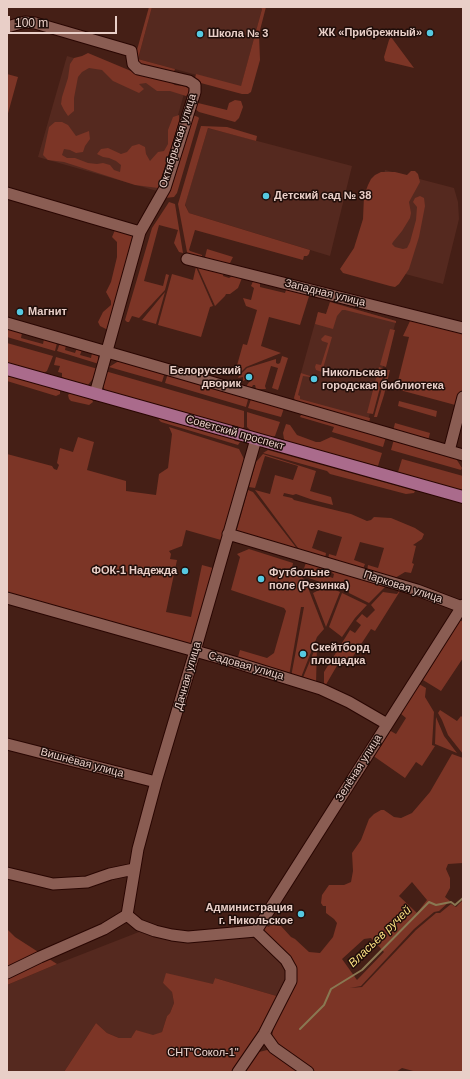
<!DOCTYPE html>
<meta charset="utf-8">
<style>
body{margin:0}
#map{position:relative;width:470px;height:1079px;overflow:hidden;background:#451f16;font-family:Helvetica,sans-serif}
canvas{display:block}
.frame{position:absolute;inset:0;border:8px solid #e9cfc8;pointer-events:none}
.scale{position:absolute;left:8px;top:16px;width:109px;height:18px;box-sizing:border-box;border:2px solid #e9cfc8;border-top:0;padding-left:5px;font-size:12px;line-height:14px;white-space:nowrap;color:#e9cfc8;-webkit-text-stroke:3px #200e0a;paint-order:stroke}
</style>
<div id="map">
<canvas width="470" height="1079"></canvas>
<div class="frame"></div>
<div class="scale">100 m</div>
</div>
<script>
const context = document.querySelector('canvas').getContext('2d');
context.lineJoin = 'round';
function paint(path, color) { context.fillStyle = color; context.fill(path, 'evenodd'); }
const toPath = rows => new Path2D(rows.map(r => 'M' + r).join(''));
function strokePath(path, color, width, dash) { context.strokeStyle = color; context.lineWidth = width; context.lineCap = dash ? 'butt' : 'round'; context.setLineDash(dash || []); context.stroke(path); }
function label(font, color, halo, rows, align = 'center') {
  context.font = font + ' Helvetica,sans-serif'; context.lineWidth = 3; context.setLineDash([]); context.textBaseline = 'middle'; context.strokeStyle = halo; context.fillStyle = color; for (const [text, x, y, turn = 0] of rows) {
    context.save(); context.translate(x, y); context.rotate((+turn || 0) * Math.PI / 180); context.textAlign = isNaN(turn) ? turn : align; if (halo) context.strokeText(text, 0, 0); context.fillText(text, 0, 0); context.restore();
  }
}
paint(toPath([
 [152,7,260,7,262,9,241,87,138,59],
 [67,56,185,90,157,191,38,157],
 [208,128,352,166,330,256,189,213,185,204],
 [385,170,454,188,458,202,459,219,443,284,360,262],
 [330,302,396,321,368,420,294,398,318,312,326,314],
 [144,930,255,934,289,971,280,997,215,978,214,984,163,983,172,992,174,1003,170,1013,167,1016,162,1032,153,1036,136,1030,131,1038,119,1038,107,1033,96,1023,64,1072,7,1072,7,985,57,964]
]), '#55291f');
paint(toPath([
 [149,7,152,7,138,59,175,69,173,74,137,65,135,57],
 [260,7,266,7,259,34,260,60,251,92,248,94,242,94,197,82,195,78,196,74,241,86,262,9],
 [391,37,414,68,385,61,384,57,389,40],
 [88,53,131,71,170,82,175,85,189,87,188,94,186,96,170,91,157,91,146,83,139,84,144,89,139,93,113,81,102,70,89,68,82,72,78,77,74,98,74,111,68,116,64,110,61,104,62,97,68,78,70,64,74,58,82,56],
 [7,74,18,77,7,117],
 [235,100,241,101,243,107,239,118,235,122,199,112,194,108,196,104,198,103,227,110,229,103],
 [179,115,179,121,161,182,158,188,135,185,64,162,48,160,43,155,49,127,55,122,62,122,68,125,76,136,89,131,90,139,85,146,83,152,76,153,70,150,64,149,62,155,67,158,75,158,88,163,97,164,103,163,110,165,114,170,120,172,121,165,116,161,109,158,103,157,97,154,101,149,108,148,121,154,127,152,132,146,139,144,145,147,146,154,150,161,158,152,164,151,168,144,168,130,173,117],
 [193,115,198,117,199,118,177,193,174,197,165,198],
 [201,126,227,127,257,136,256,141,208,128,185,205,189,213,310,250,309,254,307,256,304,256,303,260,195,230,189,250,190,251,202,255,202,261,189,256,187,252,178,204],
 [411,171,415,171,418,174,420,182,409,202,411,213,410,218,402,231,393,242,392,244,395,247,403,249,407,248,410,242,416,220,417,207,413,202,415,198,420,196,424,198,425,206,419,237,409,269,399,284,395,287,390,286,343,273,340,269,354,248,363,219,364,196,368,185,371,179,375,175,381,172,395,172,407,175],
 [169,202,175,204,183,253,179,252,174,243,178,230,159,225,144,281,163,286,166,274,169,275,165,290,139,318,132,316,129,322,127,322,125,320,152,228],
 [115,230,132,235,134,238,109,329,106,329,100,326,98,322,103,312,111,305,111,301,106,292,111,282,117,257,117,242,112,237],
 [207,249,233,257,228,267,204,261],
 [196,267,213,306,210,307,201,337,158,325,172,274,193,280],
 [198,268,224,270,223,276,229,278,234,275,242,278,238,288,230,294,226,294,225,296,215,306],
 [254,279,260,280,260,287,285,293,287,287,310,293,300,325,269,317,261,346,281,353,246,367,239,374,234,376,243,344,247,345,257,310,246,306,243,298,251,300,254,288,251,286],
 [165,292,156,324,142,320],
 [330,302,396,321,396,323,345,310,342,310,337,316,333,329,315,324,318,312,326,314],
 [418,319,463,330,463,389,459,406,396,389,409,337,403,336,410,321],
 [7,328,22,333,21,338,43,344,44,339,57,343,55,351,7,337],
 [390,329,395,330,386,367,380,365],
 [325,335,332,337,322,372,316,370,315,367,316,364,321,365,328,343,322,341,321,339],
 [7,343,53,356,47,371,42,374,7,364],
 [60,343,66,345,65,350,75,353,77,348,82,350,80,355,91,358,92,353,95,354,98,356,99,364,57,351],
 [282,356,288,358,278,390,272,388,278,368,271,366,265,386,266,389,256,389,255,385,253,385,252,387,247,387,247,385,250,381,251,381,253,375,247,373,245,380,243,381,243,377,238,378,239,376,247,368,276,359,276,363,278,364,280,363],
 [56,357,98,369,95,376,88,385,79,385,64,378,62,377,62,373,58,372,60,366,54,365],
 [122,359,165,372,162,382,109,367],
 [379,367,385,369,373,414,367,413],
 [387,370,390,370,384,395,377,417,374,417],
 [105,371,244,411,244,427,242,429,145,401,140,401,110,393,105,390,102,385],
 [7,373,60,389,60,394,56,396,7,381],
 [168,373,249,396,246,407,165,383],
 [301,373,310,376,310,377,303,376,298,395,300,396,300,399,370,418,369,423,295,401,294,398],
 [71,392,92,399,93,402,89,405,71,401,69,399,68,395],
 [252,396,284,408,281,417,248,408],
 [399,401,437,411,436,417,398,406],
 [247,412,280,422,275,436,272,437,251,431,247,427],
 [302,413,386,437,383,447,332,432,334,427,300,417],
 [158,417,231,437,235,441,240,442,238,445,161,422,159,420],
 [395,423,430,433,428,441,393,431],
 [286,424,290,425,297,435,316,442,320,442,331,437,382,453,378,466,287,442,284,439,283,433],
 [169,427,239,449,245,461,221,540,186,530,182,546,169,551,171,554,170,559,177,560,166,612,191,617,202,565,213,568,194,649,7,593,7,454,52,466,54,469,57,470,59,465,57,463,60,448,73,452,78,437,94,442,87,470,126,481,126,491,156,495,159,474,168,468,172,434],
 [394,439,455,457,462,468,461,470,391,450],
 [268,450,415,491,414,493,406,494,330,474,327,471,263,453],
 [263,454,316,471,310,491,331,497,333,505,313,500,296,494,293,495,284,493,283,496,292,498,294,500,351,514,367,521,371,520,374,517,391,518,415,528,424,534,422,539,413,545,416,546,412,563,414,564,411,573,405,572,395,578,367,571,368,565,378,568,384,548,360,542,354,560,365,564,363,569,328,559,329,554,336,556,342,537,318,530,312,548,326,553,325,559,301,552,255,490,270,494,275,475,293,480,298,466,265,456,255,488,249,487,256,462],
 [402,459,463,476,463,491,398,472],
 [248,490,253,492,298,550,236,533],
 [249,549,293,563,292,568,305,580,324,629,317,637,300,680,291,677,304,607,301,607,289,676,237,660,240,650,267,658,274,653,286,611,284,608,231,590,240,557,237,554],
 [307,560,332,568,331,573,328,572,327,576,333,578,334,574,332,573,334,568,387,585,369,603,349,593,347,581,342,582,337,588,306,577,303,571],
 [327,586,340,592,326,627,313,593],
 [401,588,402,588,375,631,371,629,350,661,342,657,324,688,324,672,350,630,355,633,361,625,356,621,362,614,367,618,375,610,371,605,383,592,397,594],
 [342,593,367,605,355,618,342,637,329,627],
 [460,620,463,622,463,658,441,691,423,680],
 [317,644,316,685,302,680],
 [419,684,426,688,425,697,434,712,432,745,435,746,422,766,416,762,405,778,372,755,389,730,396,734,406,718,400,713],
 [440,710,457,721,461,716,463,718,463,754,448,735,442,720,438,713],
 [436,717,444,736,457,753,435,744],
 [452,754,463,758,463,863,448,864,446,869,450,878,450,888,445,897,450,901,439,911,434,912,414,929,361,986,350,988,362,987,416,930,436,913,440,913,451,904,456,907,463,900,463,1072,417,1072,402,1068,396,1072,313,1072,277,1046,272,1036,274,1026,295,987,297,979,297,972,295,967,263,933,263,928,265,925,269,927,272,922,276,925,281,926,291,937,295,939,309,952,320,953,333,937,337,923,334,919,326,913,326,906,323,906,321,903,322,895,329,885,344,885,351,882,353,871,352,853,361,840,369,819,374,814,381,810,384,810,394,817,401,818,412,813,430,792],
 [412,882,427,900,417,913,399,896],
 [371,938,384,952,357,980,342,959,364,939],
 [7,929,15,937,57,964,7,985],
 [166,973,213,984,215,978,280,997,263,1030,233,1072,64,1072,96,1023,107,1033,119,1038,131,1038,136,1030,153,1035,162,1032,167,1016,170,1013,174,1003,172,992,163,983],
 [267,1050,272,1052,304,1072,243,1072,254,1056,259,1052]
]), '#7c3526');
strokePath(toPath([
 [300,1029,324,1005,331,989,362,970,429,902,436,905,451,902,455,905,463,898]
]), '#897852', 2);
const minor = toPath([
 [7,27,25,22,35,23,131,51,133,64,138,69,189,81,195,85,195,92,165,188,140,232,95,394],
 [7,193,140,232],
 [187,259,463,328],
 [7,323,463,455],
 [449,451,463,397],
 [228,534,417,590,462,607],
 [7,598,234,662,321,689,349,702,387,724],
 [7,744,156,782],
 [7,873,53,884,87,882,110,874,134,869],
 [127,915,138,849,156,782,195,651,256,439],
 [127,915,139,925,155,931,172,935,188,937,256,931,286,960,291,969,291,981,264,1034,238,1072],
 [256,931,463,605],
 [7,973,40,957,104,929,127,915],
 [264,1034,274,1048,308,1072]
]);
const major = toPath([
 [7,369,463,497]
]);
strokePath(minor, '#290602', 13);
strokePath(major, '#290602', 14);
strokePath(minor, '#8a5d53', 11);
strokePath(major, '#aa6b8c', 12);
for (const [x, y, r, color] of [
 [430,33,4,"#56c9e1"],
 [200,34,4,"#56c9e1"],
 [266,196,4,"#56c9e1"],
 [20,312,4,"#56c9e1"],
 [249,377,4,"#56c9e1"],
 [314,379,4,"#56c9e1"],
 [185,571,4,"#56c9e1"],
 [261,579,4,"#56c9e1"],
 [303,654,4,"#56c9e1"],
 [301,914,4,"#56c9e1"]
]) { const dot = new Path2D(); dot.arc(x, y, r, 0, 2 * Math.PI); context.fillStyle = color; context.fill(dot); strokePath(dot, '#200e0a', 1.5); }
label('bold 11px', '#e9cfc8', '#200e0a', [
 ["ЖК «Прибрежный»",422,33,"right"],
 ["Школа № 3",208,34],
 ["Детский сад № 38",274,196],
 ["Магнит",28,312],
 ["Белорусский",241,371,"right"],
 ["дворик",241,384,"right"],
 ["Никольская",322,373],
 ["городская библиотека",322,386],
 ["ФОК-1 Надежда",177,571,"right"],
 ["Футбольне",269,573],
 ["поле (Резинка)",269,586],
 ["Скейтборд",311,648],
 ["площадка",311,661],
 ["Администрация",293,908,"right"],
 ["г. Никольское",293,921,"right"]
], 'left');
label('11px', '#e9cfc8', '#200e0a', [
 ["Октябрьская улица",178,141,-72],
 ["Западная улица",325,293,14],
 ["Советский проспект",235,433,16],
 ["Парковая улица",403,587,18],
 ["Садовая улица",246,666,16],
 ["Дачная улица",188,676,-74],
 ["Вишнёвая улица",82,763,15],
 ["Зелёная улица",359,768,-58]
]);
label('11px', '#f3dad4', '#200e0a', [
 ["СНТ\"Сокол-1\"",203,1053]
]);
label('italic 12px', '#fadf81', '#200e0a', [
 ["Власьев ручей",380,937,-44]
]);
</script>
